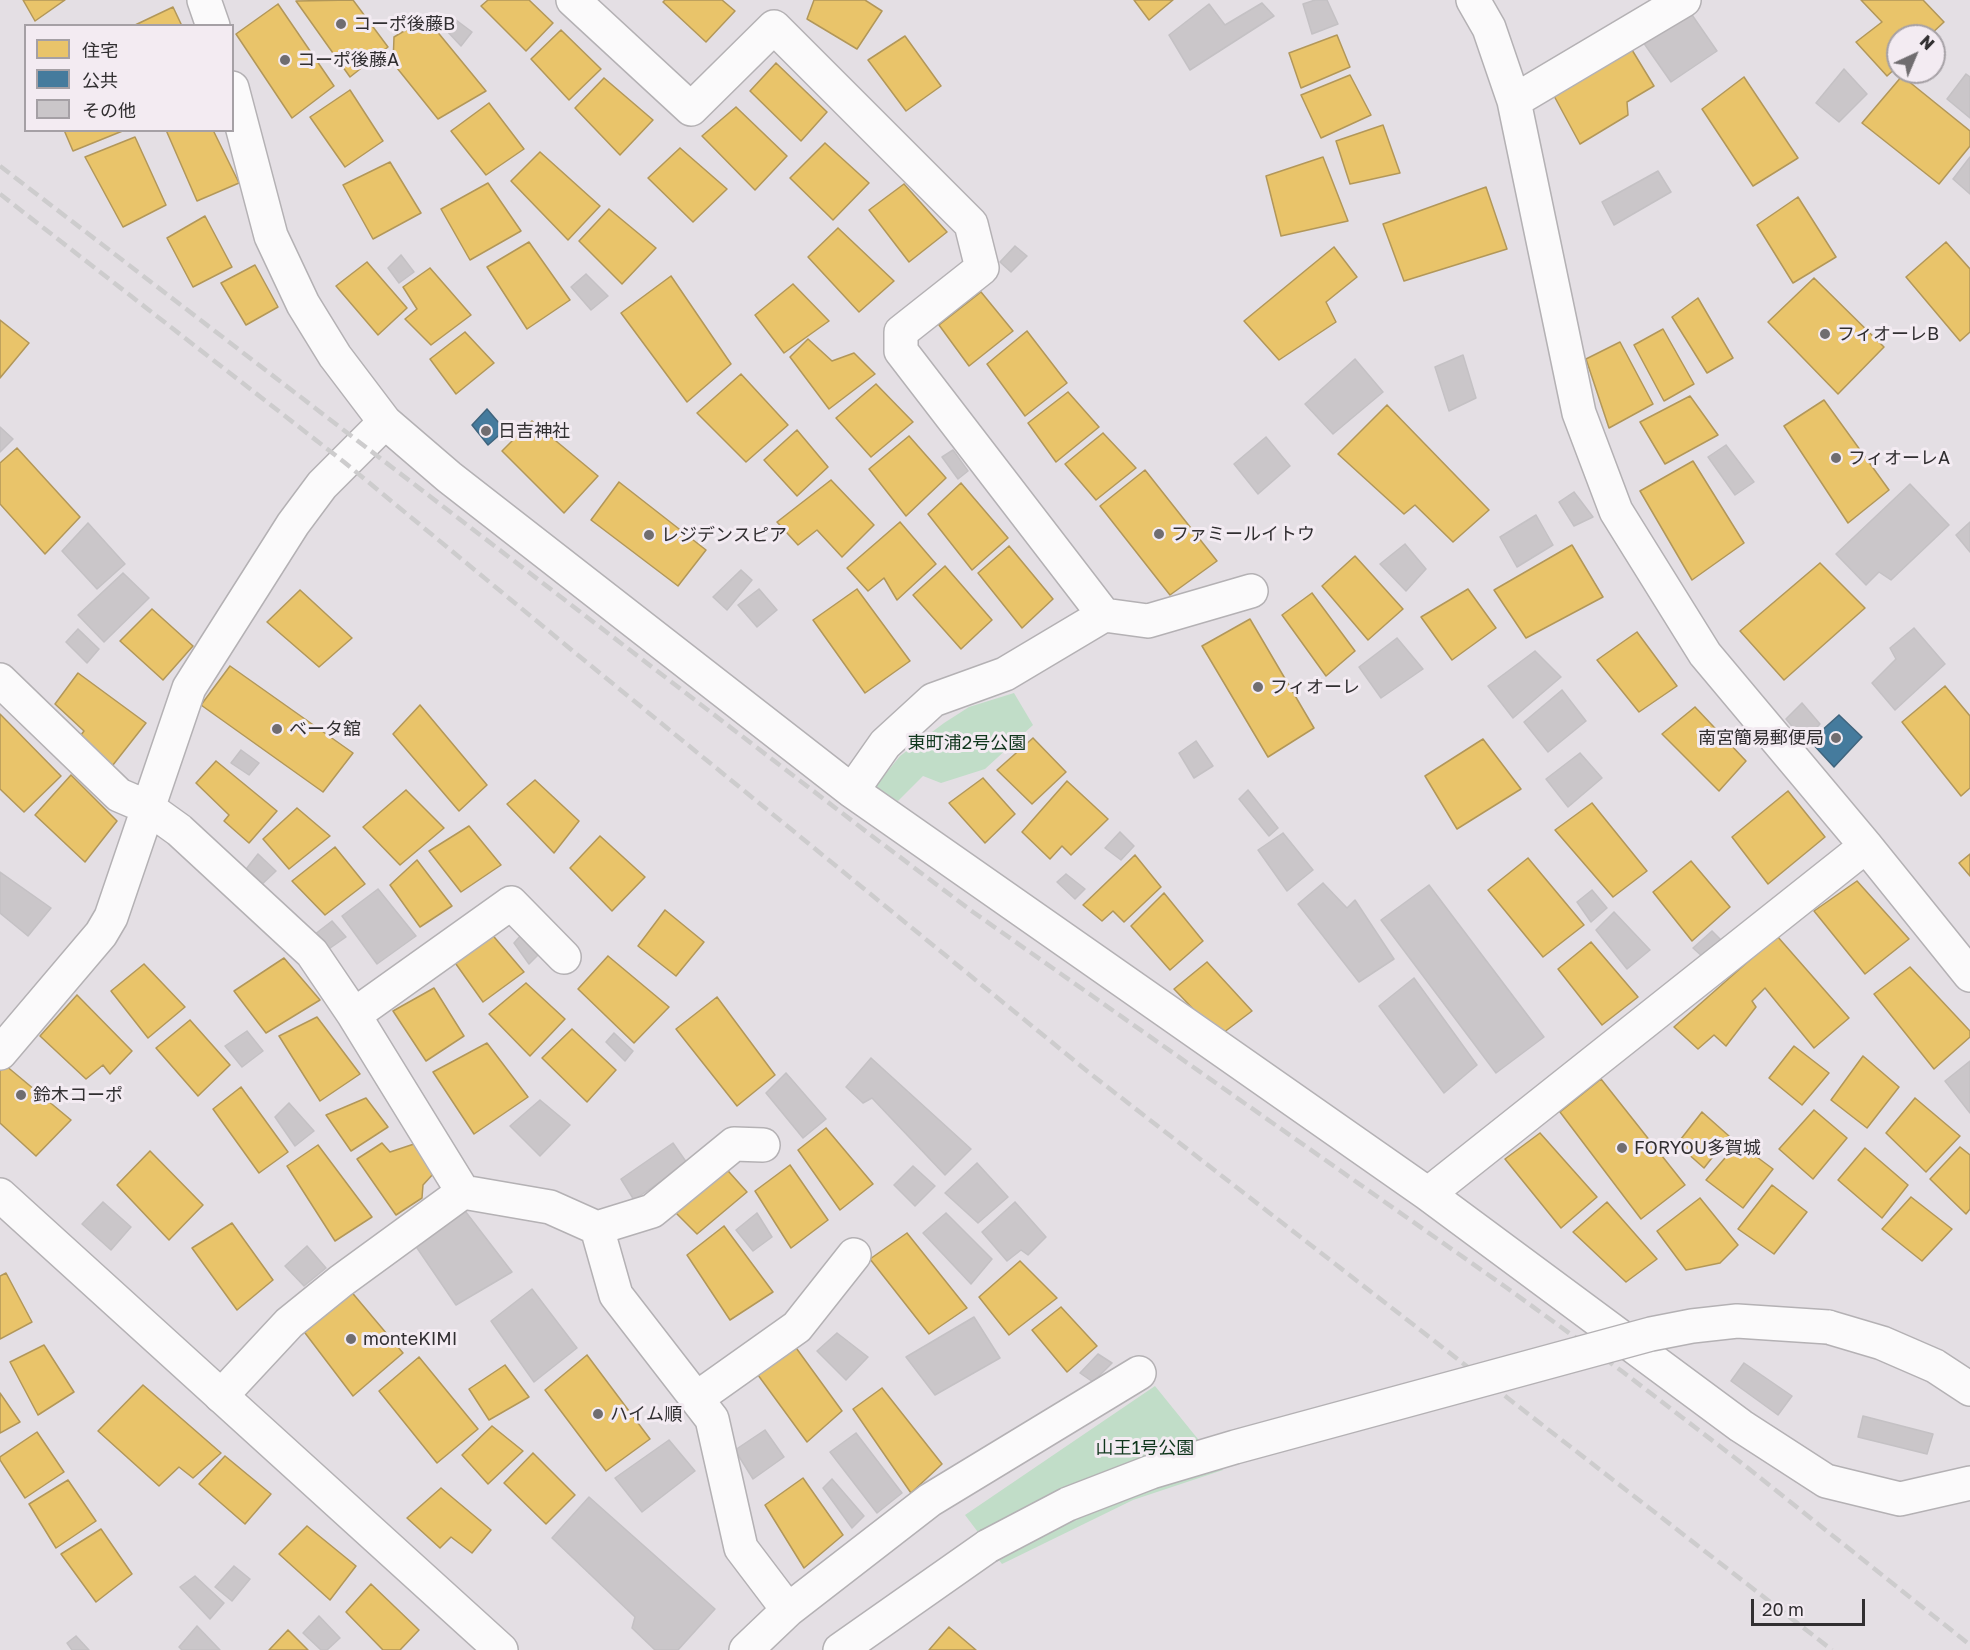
<!DOCTYPE html>
<meta charset="utf-8">
<style>
body{margin:0}
#map{position:relative;width:1970px;height:1650px;overflow:hidden;background:#e4dfe4;font-family:"Golos Text","Noto Sans JP",sans-serif}
canvas{display:block}
.legend{position:absolute;left:24px;top:24px;width:210px;height:108px;box-sizing:border-box;background:#f3ebf2;border:2px solid #a5a0a5;margin:0;padding:8px 10px;list-style:none;font-size:18px;color:#312f31}
.legend li{display:flex;align-items:center;gap:12px;height:30px}
.legend b{width:30px;border:2px solid #a5a0a5}
.north{position:absolute;left:1886px;top:24px;width:60px;height:60px;box-sizing:border-box;background:#f3ebf2;border:2px solid #a5a0a5;border-radius:50%;rotate:44deg;font-size:16px;font-weight:700;line-height:24px;text-align:center;color:#312f31}
.north::after{content:'';display:block;margin:auto;width:21px;height:27px;background:#706d70;clip-path:polygon(50% 0,100% 100%,50% 72%,0 100%)}
.scale{position:absolute;left:1751px;top:1599px;width:114px;height:27px;box-sizing:border-box;border:3px solid #312f31;border-top:0;padding-left:8px;font-size:18px;line-height:21px;white-space:nowrap;color:#312f31;-webkit-text-stroke:4px #f3ebf2;paint-order:stroke}
</style>
<div id="map">
<canvas width="1970" height="1650"></canvas>
<ul class="legend">
<li><b style="height:16px;background:#e9c46a"></b>住宅</li>
<li><b style="height:16px;background:#457b9d"></b>公共</li>
<li><b style="height:16px;background:#cac6c9"></b>その他</li>
</ul>
<div class="north">N</div>
<div class="scale">20 m</div>
</div>
<script>
const context = document.querySelector('canvas').getContext('2d');
context.lineJoin = 'round';
function paint(path, color) { context.fillStyle = color; context.fill(path, 'evenodd'); }
const toPath = rows => new Path2D(rows.map(r => 'M' + r).join(''));
function strokePath(path, color, width, dash) { context.strokeStyle = color; context.lineWidth = width; context.lineCap = dash ? 'butt' : 'round'; context.setLineDash(dash || []); context.stroke(path); }
function label(font, color, halo, rows, align = 'center') {
  context.font = font + ' "Golos Text","Noto Sans JP",sans-serif'; context.lineWidth = 6; context.setLineDash([]); context.textBaseline = 'middle'; context.strokeStyle = halo; context.fillStyle = color; for (const [text, x, y, turn = 0] of rows) {
    context.save(); context.translate(x, y); context.rotate((+turn || 0) * Math.PI / 180); context.textAlign = isNaN(turn) ? turn : align; if (halo) context.strokeText(text, 0, 0); context.fillText(text, 0, 0); context.restore();
  }
}
paint(toPath([
 [1014,693,1033,725,985,769,941,783,923,776,898,801,874,788,900,756,944,723,969,707],
 [1155,1386,1223,1470,1133,1500,1002,1564,965,1515]
]), '#c1ddc8');
const homes = toPath([
 [23,0,65,0,35,21,23,0],
 [353,0,388,47,350,77,296,1,353,0],
 [488,0,529,0,553,23,526,51,481,6,488,0],
 [665,0,722,0,735,11,706,42,663,2,665,0],
 [814,0,865,0,882,11,857,49,807,19,814,0],
 [1134,0,1173,0,1149,20,1134,0],
 [1861,0,1923,0,1944,22,1929,36,1898,36,1898,66,1887,76,1856,42,1882,22,1861,0],
 [278,4,334,86,292,118,236,34,278,4],
 [173,7,182,26,133,26,173,7],
 [426,18,486,91,438,119,393,63,394,37,426,18],
 [561,30,601,69,569,100,531,59,561,30],
 [1337,35,1350,67,1301,88,1289,53,1337,35],
 [905,36,941,86,906,111,868,60,905,36],
 [1629,45,1654,86,1627,102,1628,115,1580,144,1553,94,1629,45],
 [776,63,827,112,801,141,750,91,776,63],
 [1350,75,1371,115,1321,138,1301,95,1350,75],
 [1902,76,1970,131,1970,146,1939,184,1862,123,1902,76],
 [1744,77,1798,158,1753,186,1702,109,1744,77],
 [604,78,653,120,620,155,575,108,604,78],
 [350,90,383,141,345,167,310,117,350,90],
 [489,103,524,149,486,175,451,131,489,103],
 [736,107,787,156,755,190,702,136,736,107],
 [1383,125,1400,173,1350,184,1336,141,1383,125],
 [64,130,125,130,73,151,64,130],
 [166,130,213,130,239,183,197,201,166,130],
 [135,137,166,205,123,227,85,157,135,137],
 [825,143,869,183,833,220,790,178,825,143],
 [680,148,727,189,693,222,648,178,680,148],
 [540,152,600,206,568,240,511,181,540,152],
 [1323,157,1348,221,1281,236,1266,176,1323,157],
 [390,162,421,213,373,239,343,185,390,162],
 [488,183,521,231,470,260,441,209,488,183],
 [904,184,947,232,909,262,869,210,904,184],
 [1486,187,1507,249,1404,281,1383,224,1486,187],
 [1798,197,1836,257,1793,283,1757,225,1798,197],
 [609,209,656,248,622,284,579,241,609,209],
 [205,216,232,267,193,287,167,238,205,216],
 [838,228,894,281,859,312,808,257,838,228],
 [529,242,570,300,527,329,487,267,529,242],
 [1946,242,1970,269,1970,332,1960,341,1906,277,1946,242],
 [1334,247,1357,277,1326,302,1336,322,1279,360,1244,321,1334,247],
 [367,262,407,308,378,335,336,286,367,262],
 [255,265,278,307,246,325,221,283,255,265],
 [430,268,471,315,431,345,405,319,417,309,403,287,430,268],
 [671,276,731,364,687,402,621,313,671,276],
 [1814,278,1884,347,1838,394,1768,322,1814,278],
 [793,284,829,321,784,353,755,315,793,284],
 [981,292,1013,331,969,366,939,325,981,292],
 [1698,298,1733,358,1707,373,1672,317,1698,298],
 [0,320,29,343,0,378,0,320],
 [1663,329,1694,384,1664,401,1634,345,1663,329],
 [1027,331,1067,383,1025,416,987,364,1027,331],
 [465,332,494,363,456,394,430,359,465,332],
 [808,339,832,361,854,353,875,374,829,409,790,357,808,339],
 [1620,342,1653,404,1609,428,1586,359,1620,342],
 [741,374,788,425,746,462,697,413,741,374],
 [876,384,913,422,871,457,836,418,876,384],
 [1068,392,1099,427,1056,462,1028,423,1068,392],
 [1690,396,1718,435,1665,464,1640,422,1690,396],
 [1824,400,1889,490,1848,523,1784,426,1824,400],
 [1387,405,1489,510,1453,542,1415,505,1404,514,1338,454,1387,405],
 [532,421,598,476,564,513,502,451,532,421],
 [797,430,828,467,797,496,764,460,797,430],
 [1103,433,1136,468,1096,500,1065,464,1103,433],
 [909,436,946,478,906,516,869,469,909,436],
 [17,448,80,517,45,554,0,504,0,463,17,448],
 [1693,461,1744,543,1692,580,1640,491,1693,461],
 [1145,470,1217,561,1170,595,1100,506,1145,470],
 [831,480,874,525,842,557,817,530,798,545,777,522,831,480],
 [619,482,706,550,678,586,591,520,619,482],
 [961,483,1008,538,972,570,928,514,961,483],
 [900,522,936,564,897,600,884,578,868,591,847,568,900,522],
 [1572,545,1603,597,1526,638,1494,590,1572,545],
 [1009,546,1053,599,1022,628,978,573,1009,546],
 [1355,556,1403,609,1368,640,1322,586,1355,556],
 [1820,563,1865,608,1784,680,1740,631,1820,563],
 [945,566,992,620,961,649,913,595,945,566],
 [857,589,910,661,865,693,813,620,857,589],
 [1468,589,1496,628,1452,660,1421,617,1468,589],
 [300,590,352,638,319,667,267,622,300,590],
 [1312,593,1355,651,1326,676,1282,615,1312,593],
 [152,609,193,646,163,680,120,641,152,609],
 [1250,619,1314,728,1268,757,1202,646,1250,619],
 [1637,632,1677,686,1639,712,1597,660,1637,632],
 [230,666,353,753,323,792,201,705,230,666],
 [78,673,146,723,109,770,75,743,84,731,55,704,78,673],
 [1945,686,1970,716,1970,788,1961,796,1902,722,1945,686],
 [420,705,487,785,459,811,393,734,420,705],
 [1695,707,1746,761,1719,791,1662,734,1695,707],
 [0,714,61,776,24,812,0,789,0,714],
 [1033,738,1066,772,1032,804,997,770,1033,738],
 [1483,739,1521,789,1457,829,1425,776,1483,739],
 [216,761,277,811,249,843,224,821,229,815,196,783,216,761],
 [71,775,117,821,85,862,35,815,71,775],
 [983,778,1015,814,985,843,949,803,983,778],
 [535,780,579,821,554,853,507,804,535,780],
 [1067,781,1108,819,1071,855,1062,846,1050,859,1022,832,1067,781],
 [406,790,444,828,400,865,363,827,406,790],
 [1788,791,1825,837,1768,884,1732,837,1788,791],
 [1592,803,1647,871,1613,897,1555,830,1592,803],
 [297,808,330,836,289,869,263,839,297,808],
 [469,826,501,865,461,892,429,851,469,826],
 [600,836,645,877,612,911,570,868,600,836],
 [335,847,365,884,325,915,292,881,335,847],
 [1970,854,1970,876,1959,863,1970,854],
 [1135,855,1161,887,1124,922,1113,911,1102,921,1083,905,1135,855],
 [1528,858,1584,925,1543,957,1488,890,1528,858],
 [417,860,452,906,420,927,390,885,417,860],
 [1691,861,1730,907,1692,941,1653,892,1691,861],
 [1857,881,1909,939,1865,974,1814,911,1857,881],
 [1164,893,1203,941,1170,970,1131,926,1164,893],
 [665,910,704,942,676,976,638,946,665,910],
 [489,931,524,972,483,1002,451,957,489,931],
 [1777,936,1849,1018,1814,1048,1765,988,1752,1001,1756,1007,1726,1046,1714,1035,1698,1049,1674,1027,1777,936],
 [1591,942,1638,997,1602,1025,1558,969,1591,942],
 [608,956,669,1007,634,1043,578,989,608,956],
 [284,958,320,1000,266,1033,234,991,284,958],
 [1207,962,1252,1011,1219,1036,1174,989,1207,962],
 [144,964,185,1007,148,1038,111,991,144,964],
 [1910,967,1970,1031,1970,1037,1934,1069,1874,994,1910,967],
 [526,983,565,1019,530,1056,489,1014,526,983],
 [434,988,464,1036,426,1061,393,1011,434,988],
 [77,995,132,1051,110,1074,103,1065,86,1079,40,1036,77,995],
 [717,997,775,1075,737,1106,676,1029,717,997],
 [317,1017,360,1074,320,1101,279,1036,317,1017],
 [190,1020,230,1065,198,1096,156,1048,190,1020],
 [572,1029,616,1070,587,1102,542,1058,572,1029],
 [487,1043,528,1097,474,1134,433,1072,487,1043],
 [1794,1046,1829,1073,1802,1105,1769,1078,1794,1046],
 [1863,1056,1899,1087,1867,1128,1831,1100,1863,1056],
 [5,1065,71,1120,36,1156,0,1123,0,1070,5,1065],
 [1601,1079,1685,1185,1641,1219,1560,1112,1601,1079],
 [241,1087,288,1152,259,1173,213,1109,241,1087],
 [366,1098,388,1127,351,1151,326,1115,366,1098],
 [1915,1098,1960,1136,1926,1172,1886,1133,1915,1098],
 [1814,1110,1847,1138,1813,1179,1779,1149,1814,1110],
 [1702,1112,1729,1136,1704,1168,1677,1144,1702,1112],
 [826,1128,873,1184,840,1210,798,1150,826,1128],
 [1540,1133,1597,1197,1561,1228,1505,1159,1540,1133],
 [382,1143,390,1152,417,1143,434,1173,423,1185,422,1198,396,1215,357,1159,382,1143],
 [1738,1143,1773,1169,1743,1208,1706,1180,1738,1143],
 [318,1145,372,1217,335,1241,287,1166,318,1145],
 [1960,1147,1970,1155,1970,1209,1966,1214,1930,1179,1960,1147],
 [1865,1148,1908,1185,1882,1218,1838,1180,1865,1148],
 [150,1151,203,1205,169,1240,117,1185,150,1151],
 [721,1163,747,1192,697,1234,669,1206,721,1163],
 [790,1165,828,1220,791,1248,755,1191,790,1165],
 [1772,1185,1807,1212,1774,1254,1738,1229,1772,1185],
 [1911,1197,1952,1229,1922,1261,1882,1229,1911,1197],
 [1700,1198,1738,1245,1720,1263,1686,1270,1657,1231,1700,1198],
 [1607,1202,1657,1259,1626,1282,1573,1232,1607,1202],
 [232,1223,273,1280,237,1310,192,1248,232,1223],
 [724,1226,773,1292,730,1320,687,1255,724,1226],
 [907,1233,967,1308,929,1334,870,1259,907,1233],
 [1020,1261,1057,1298,1009,1335,979,1297,1020,1261],
 [6,1273,32,1322,0,1339,0,1276,6,1273],
 [349,1289,403,1353,353,1396,299,1325,349,1289],
 [1061,1307,1097,1346,1067,1372,1032,1330,1061,1307],
 [44,1345,74,1392,38,1415,10,1362,44,1345],
 [794,1345,842,1411,807,1442,758,1375,794,1345],
 [587,1355,650,1439,606,1471,545,1390,587,1355],
 [419,1357,478,1429,437,1463,379,1391,419,1357],
 [505,1365,529,1397,489,1420,469,1389,505,1365],
 [143,1385,221,1453,193,1478,179,1467,159,1486,98,1431,143,1385],
 [882,1388,942,1464,911,1493,853,1409,882,1388],
 [0,1393,20,1422,0,1433,0,1393],
 [492,1426,523,1451,488,1484,462,1455,492,1426],
 [37,1432,64,1472,25,1498,0,1460,0,1457,37,1432],
 [533,1453,575,1495,546,1524,504,1483,533,1453],
 [225,1456,271,1494,245,1524,199,1484,225,1456],
 [803,1478,843,1535,804,1568,765,1505,803,1478],
 [68,1480,96,1521,56,1548,29,1504,68,1480],
 [441,1488,491,1530,472,1553,451,1537,440,1548,407,1518,441,1488],
 [307,1526,356,1566,330,1600,279,1554,307,1526],
 [101,1529,132,1574,96,1602,61,1554,101,1529],
 [371,1584,419,1630,400,1650,383,1650,346,1612,371,1584],
 [949,1627,976,1650,929,1650,949,1627],
 [288,1630,308,1650,269,1650,288,1630]
]);
paint(homes, '#e9c46a');
strokePath(homes, '#b29759', 1.5);
const public = toPath([
 [487,409,505,430,488,445,472,425,487,409],
 [1839,715,1862,737,1834,767,1810,741,1839,715]
]);
paint(public, '#457b9d');
strokePath(public, '#3f647d', 1.5);
const building = toPath([
 [1315,0,1327,0,1338,24,1312,34,1303,4,1315,0],
 [1262,3,1274,16,1190,70,1169,35,1209,4,1225,25,1262,3],
 [1690,12,1717,51,1671,82,1643,42,1690,12],
 [456,20,472,32,461,46,445,29,456,20],
 [1844,69,1867,94,1839,122,1816,103,1844,69],
 [1966,74,1970,77,1970,118,1947,99,1966,74],
 [1970,157,1970,194,1953,179,1970,157],
 [1658,171,1671,192,1614,225,1602,202,1658,171],
 [1015,246,1027,256,1011,272,1000,262,1015,246],
 [401,255,414,272,399,283,388,268,401,255],
 [586,274,608,296,591,310,571,287,586,274],
 [1463,355,1476,398,1449,411,1435,367,1463,355],
 [1355,359,1383,392,1333,434,1305,404,1355,359],
 [0,427,13,439,0,452,0,427],
 [1266,437,1290,466,1258,494,1234,464,1266,437],
 [1726,445,1754,482,1735,495,1708,457,1726,445],
 [953,450,968,471,958,479,942,457,953,450],
 [1910,484,1949,525,1891,580,1879,572,1866,585,1836,554,1910,484],
 [1574,492,1593,517,1574,526,1559,502,1574,492],
 [1536,515,1553,545,1517,567,1500,537,1536,515],
 [1970,522,1970,552,1956,535,1970,522],
 [88,523,125,564,97,589,62,551,88,523],
 [1405,544,1426,569,1406,591,1380,564,1405,544],
 [741,570,752,580,727,610,713,597,741,570],
 [123,573,149,598,104,642,78,615,123,573],
 [759,589,777,610,757,627,738,605,759,589],
 [1914,628,1945,664,1895,710,1872,683,1896,659,1890,648,1914,628],
 [78,629,99,649,87,663,66,642,78,629],
 [1397,638,1423,669,1381,698,1359,667,1397,638],
 [1535,651,1561,677,1513,718,1488,686,1535,651],
 [1562,690,1586,721,1548,752,1524,722,1562,690],
 [1802,703,1820,724,1804,741,1786,719,1802,703],
 [1196,741,1213,766,1194,778,1179,753,1196,741],
 [241,750,259,763,249,775,231,763,241,750],
 [1580,753,1602,778,1568,807,1546,779,1580,753],
 [1248,790,1278,828,1269,836,1239,799,1248,790],
 [1120,832,1134,846,1121,860,1105,848,1120,832],
 [1283,833,1313,870,1287,891,1258,850,1283,833],
 [258,854,276,871,259,887,243,873,258,854],
 [0,872,51,908,28,936,0,913,0,872],
 [1066,874,1085,889,1075,899,1057,882,1066,874],
 [1323,883,1347,908,1355,900,1394,959,1359,982,1298,904,1323,883],
 [1429,885,1544,1037,1496,1073,1381,920,1429,885],
 [378,889,416,936,377,964,342,916,378,889],
 [1592,890,1607,908,1591,922,1577,902,1592,890],
 [1614,912,1650,950,1627,969,1596,930,1614,912],
 [332,921,346,937,323,953,310,938,332,921],
 [1712,931,1722,941,1703,957,1693,948,1712,931],
 [522,934,539,954,529,964,514,943,522,934],
 [1414,978,1477,1065,1444,1093,1379,1006,1414,978],
 [247,1031,263,1051,242,1067,225,1046,247,1031],
 [614,1033,633,1051,625,1061,606,1042,614,1033],
 [871,1058,971,1149,945,1175,872,1098,863,1103,846,1087,871,1058],
 [1970,1061,1970,1113,1945,1081,1970,1061],
 [786,1073,826,1119,803,1138,766,1093,786,1073],
 [540,1100,570,1125,540,1156,510,1126,540,1100],
 [289,1103,314,1131,295,1146,275,1117,289,1103],
 [673,1143,687,1163,634,1200,621,1179,673,1143],
 [977,1163,1008,1197,978,1223,945,1193,977,1163],
 [913,1166,935,1186,915,1206,894,1185,913,1166],
 [103,1202,131,1227,111,1250,82,1224,103,1202],
 [1015,1202,1046,1237,1028,1255,1021,1250,1007,1261,982,1232,1015,1202],
 [462,1207,512,1272,456,1305,415,1245,462,1207],
 [757,1213,772,1237,753,1251,736,1230,757,1213],
 [946,1213,992,1259,971,1284,923,1233,946,1213],
 [307,1246,326,1268,304,1286,285,1266,307,1246],
 [532,1289,577,1348,534,1382,491,1321,532,1289],
 [974,1317,1000,1358,935,1395,906,1357,974,1317],
 [837,1333,868,1357,846,1380,817,1351,837,1333],
 [1098,1354,1112,1363,1093,1382,1080,1373,1098,1354],
 [1744,1363,1792,1396,1778,1415,1731,1381,1744,1363],
 [1863,1416,1933,1434,1927,1454,1858,1437,1863,1416],
 [765,1430,784,1457,753,1479,735,1450,765,1430],
 [856,1433,902,1493,877,1513,830,1452,856,1433],
 [669,1440,695,1471,642,1512,615,1478,669,1440],
 [832,1479,864,1516,852,1528,823,1488,832,1479],
 [589,1497,715,1609,678,1650,655,1650,632,1628,635,1617,552,1538,589,1497],
 [234,1566,250,1579,232,1601,215,1587,234,1566],
 [195,1576,224,1603,210,1619,180,1587,195,1576],
 [319,1616,340,1638,327,1650,321,1650,303,1633,319,1616],
 [197,1626,220,1650,182,1650,179,1647,197,1626],
 [76,1636,89,1650,72,1650,67,1643,76,1636]
]);
paint(building, '#cac6c9');
strokePath(building, '#c4c1c4', 1.5);
const minor = toPath([
 [204,0,213,26],
 [573,0,691,109,774,27,971,224,982,268,901,332,901,351,1104,615],
 [1473,0,1489,28,1514,101,1579,413,1616,511,1705,654,1866,846,1970,975],
 [232,88,271,236,303,304,335,356,385,422,449,477,852,791,1428,1194,1741,1426,1826,1481,1900,1499,1970,1483],
 [1514,101,1684,0],
 [0,680,119,795,147,807,179,830,312,953,354,1015,463,1192],
 [852,791,885,744,933,700,1005,674,1104,615,1148,621,1251,591],
 [354,1015,511,903,564,957],
 [0,1053,101,934,111,917,189,688,293,524,322,485,385,422],
 [1428,1194,1866,846],
 [597,1228,652,1211,734,1144,763,1145],
 [221,1396,289,1323,341,1281,463,1192,550,1207,597,1228,616,1295,712,1419,741,1548,788,1610,746,1650],
 [697,1398,797,1327,854,1255],
 [788,1610,930,1500,1139,1373]
]);
const tertiary = toPath([
 [0,1195,501,1650],
 [1828,1327,1882,1343,1935,1366,1970,1389],
 [840,1650,988,1546]
]);
strokePath(minor, '#b4b1b4', 36);
strokePath(tertiary, '#b4b1b4', 36);
strokePath(minor, '#fbfafb', 33);
strokePath(tertiary, '#fbfafb', 33);
strokePath(toPath([
 [0,166,868,833,973,912,1507,1288,1623,1372,1739,1461,1970,1645],
 [0,194,344,462,579,656,1092,1075,1832,1650]
]), '#cdcccd', 4.5, [12, 6]);
const tertiaryBridge = toPath([
 [988,1546,1068,1504,1151,1472,1235,1447,1651,1334,1692,1326,1737,1321,1828,1327]
]);
strokePath(tertiaryBridge, '#b4b1b4', 36, []);
strokePath(tertiaryBridge, '#fbfafb', 33);
for (const [x, y, r, color] of [
 [341,24,6,"#706d70"],
 [285,60,6,"#706d70"],
 [1825,334,6,"#706d70"],
 [486,431,6,"#706d70"],
 [1836,458,6,"#706d70"],
 [1159,534,6,"#706d70"],
 [649,535,6,"#706d70"],
 [1258,687,6,"#706d70"],
 [277,729,6,"#706d70"],
 [1836,738,6,"#706d70"],
 [21,1095,6,"#706d70"],
 [1622,1148,6,"#706d70"],
 [351,1339,6,"#706d70"],
 [598,1414,6,"#706d70"]
]) { const dot = new Path2D(); dot.arc(x, y, r, 0, 2 * Math.PI); context.fillStyle = color; context.fill(dot); strokePath(dot, '#f3ebf2', 2); }
label('18px', '#312f31', '#f3ebf2', [
 ["コーポ後藤B",353,24],
 ["コーポ後藤A",297,60],
 ["フィオーレB",1837,334],
 ["日吉神社",498,431],
 ["フィオーレA",1848,458],
 ["ファミールイトウ",1171,534],
 ["レジデンスピア",661,535],
 ["フィオーレ",1270,687],
 ["ベータ舘",289,729],
 ["南宮簡易郵便局",1824,738,"right"],
 ["鈴木コーポ",33,1095],
 ["FORYOU多賀城",1634,1148],
 ["monteKIMI",363,1339],
 ["ハイム順",610,1414]
], 'left');
label('18px', '#0f361c', '#f3ebf2', [
 ["東町浦2号公園",967,743],
 ["山王1号公園",1145,1448]
]);
</script>
